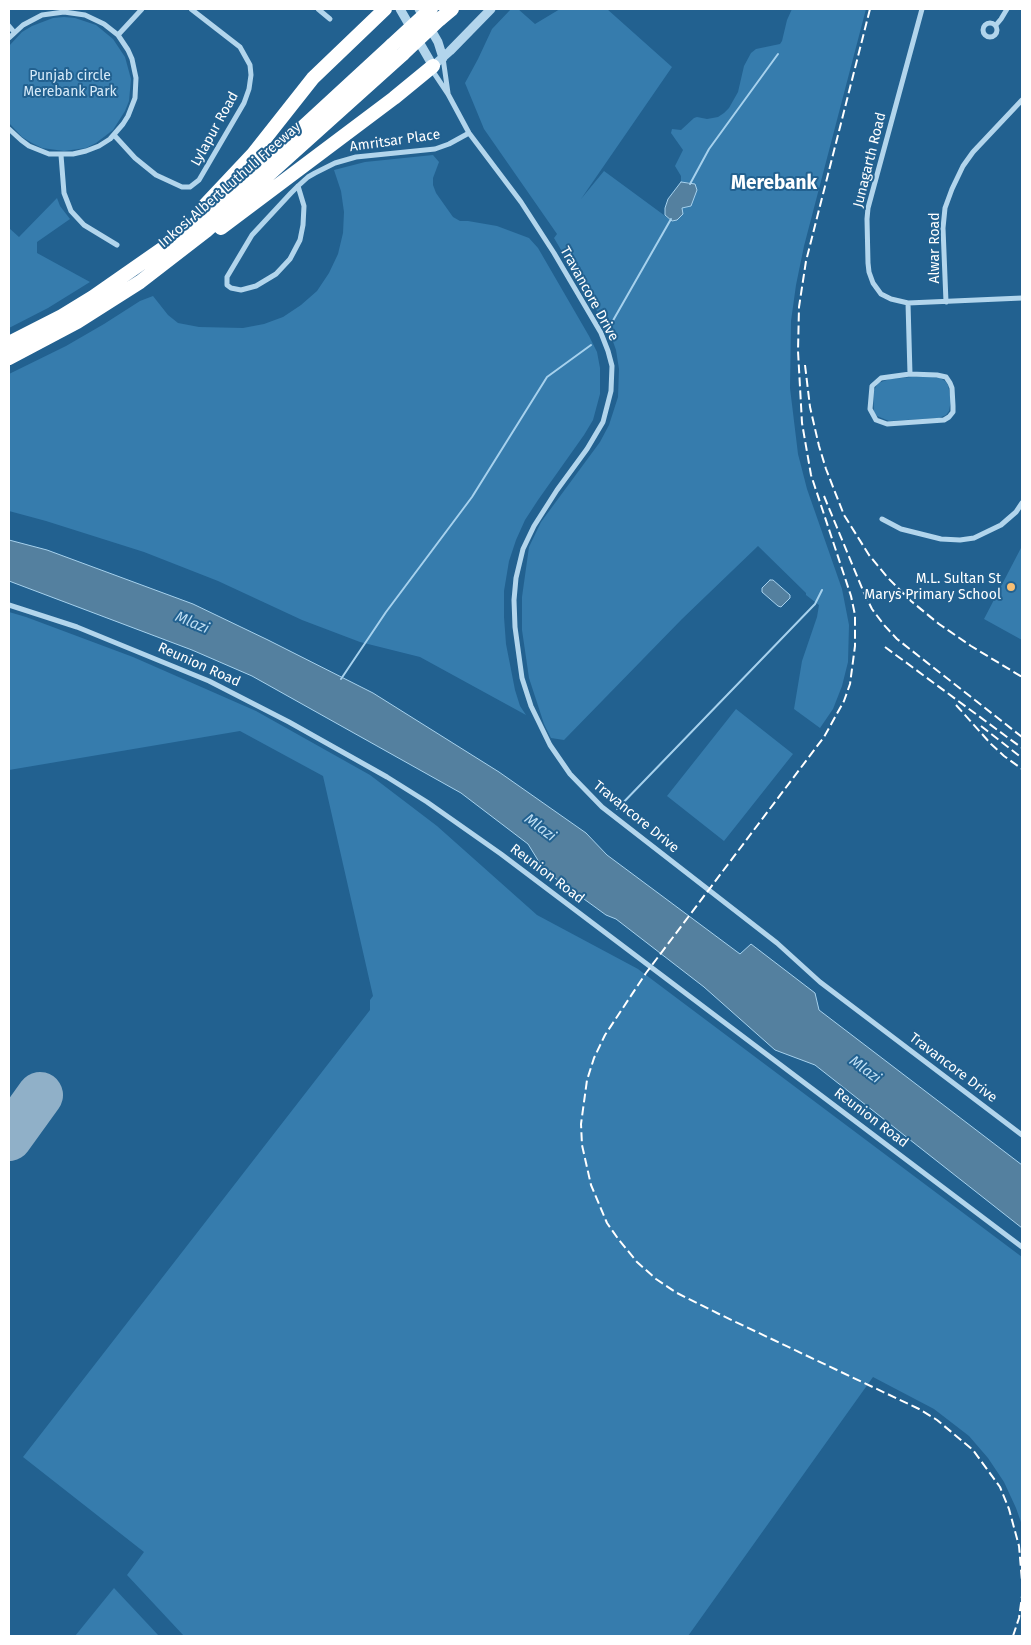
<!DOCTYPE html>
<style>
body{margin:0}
#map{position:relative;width:1031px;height:1645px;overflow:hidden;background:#226190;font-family:"Fira Sans",sans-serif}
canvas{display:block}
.frame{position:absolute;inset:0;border:10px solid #fff;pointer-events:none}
</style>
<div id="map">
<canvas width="1031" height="1645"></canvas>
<div class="frame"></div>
</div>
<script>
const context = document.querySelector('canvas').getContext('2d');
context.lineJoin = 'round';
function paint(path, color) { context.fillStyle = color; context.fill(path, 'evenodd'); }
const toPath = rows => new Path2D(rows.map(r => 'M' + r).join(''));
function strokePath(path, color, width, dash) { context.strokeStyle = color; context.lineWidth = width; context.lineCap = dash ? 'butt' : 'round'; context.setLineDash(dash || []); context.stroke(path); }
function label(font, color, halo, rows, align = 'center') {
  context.font = font + ' "Fira Sans",sans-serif'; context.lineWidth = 4; context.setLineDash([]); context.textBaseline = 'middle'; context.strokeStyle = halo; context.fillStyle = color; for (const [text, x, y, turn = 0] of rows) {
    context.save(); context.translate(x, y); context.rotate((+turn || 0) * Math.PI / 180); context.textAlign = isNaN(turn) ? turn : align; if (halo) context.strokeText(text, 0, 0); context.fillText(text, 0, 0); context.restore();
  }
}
paint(toPath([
 [511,9,518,9,535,24,560,9,607,9,672,67,581,199,604,171,672,221,677,220,682,214,682,208,691,206,690,182,681,182,681,176,675,166,683,150,671,133,672,129,681,130,694,118,697,117,707,119,718,117,724,113,729,108,738,92,744,66,751,53,756,49,780,44,782,41,787,20,792,9,866,9,804,246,796,285,791,321,790,388,798,454,807,489,842,589,849,625,848,662,842,686,833,709,820,728,794,709,802,661,817,617,819,605,806,595,806,593,758,546,682,619,564,740,551,738,544,724,529,678,522,630,522,597,529,547,541,522,600,442,609,425,618,397,619,369,616,350,610,333,554,238,557,234,484,129,465,83,478,59,492,29],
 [64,17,75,18,96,25,113,39,125,57,131,79,129,101,125,111,113,130,96,143,86,148,64,151,42,148,32,143,22,137,9,123,9,46,22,32,32,26,53,18],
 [433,155,439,162,433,178,433,185,436,193,453,217,460,221,468,221,497,226,529,238,538,248,589,336,597,352,600,368,600,394,593,420,584,435,538,500,525,520,516,540,509,561,504,591,504,617,506,644,515,690,520,706,526,715,420,657,360,642,302,620,218,581,144,552,46,521,9,511,9,374,66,346,104,324,140,301,153,296,168,315,178,323,199,327,243,328,264,324,283,317,301,305,317,291,329,273,338,254,343,233,344,212,341,191,334,170,365,162],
 [57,198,60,206,70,219,37,242,37,253,90,282,48,308,9,328,9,228,19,237],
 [912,377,932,377,940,378,945,381,948,385,951,400,949,411,946,415,939,418,889,421,877,416,874,412,873,392,878,383,890,379],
 [1022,546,1022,640,984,619],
 [9,612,26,617,133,657,256,711,370,775,437,826,537,915,638,969,1022,1257,1022,1525,1016,1508,1004,1482,988,1458,969,1436,934,1409,873,1377,688,1636,184,1636,127,1575,144,1552,23,1457,370,1010,370,1000,373,996,323,776,240,731,9,770],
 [736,709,793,754,724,841,667,796],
 [114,1588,159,1636,75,1636]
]), '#367cad');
const water = toPath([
 [681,182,695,184,697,190,691,206,682,208,683,214,677,220,672,221,665,215,665,208,668,199,681,182],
 [9,540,47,550,193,604,268,640,373,693,499,772,586,833,607,855,740,954,751,944,815,993,819,1010,1022,1165,1022,1228,815,1065,775,1050,704,987,616,919,606,915,544,870,528,844,461,793,252,676,192,650,9,581,9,540],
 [770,580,773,580,790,595,790,598,781,607,778,606,762,592,762,588,770,580]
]);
paint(water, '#54809f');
strokePath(water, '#a6d1ed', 1);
strokePath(toPath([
 [690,184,709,149,778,54],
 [607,331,671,219],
 [341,679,386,612,472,497,547,377,591,345],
 [617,809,815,604,822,590]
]), '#a6d1ed', 2);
strokePath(toPath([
 [9,1138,40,1095]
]), '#90b0c8', 46);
strokePath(toPath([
 [318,9,330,19],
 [922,9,868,208,867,219,868,263,869,272,873,283,881,294,891,299,908,303,1022,298],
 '983 30a7 7 0 1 1 14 0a7 7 0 1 1-14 0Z',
 [996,25,1001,19,1007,9],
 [9,26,14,32],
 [118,35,142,9],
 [9,38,23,25,42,15,64,12,85,15,104,24,118,35,128,50,132,59,136,78,135,98,128,116,123,124,110,139,99,146,86,151,73,154,49,154,29,146,21,140,9,129],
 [443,58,448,93],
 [433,69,434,73,448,94,469,133,521,202,554,253,601,333,608,351,612,366,611,391,603,422,587,449,557,490,534,526,523,549,516,578,514,600,515,627,522,678,531,706,550,745,570,774,602,807,777,943,820,982,1022,1135],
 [114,135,135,158,156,175,182,187,190,187,199,180,244,103,249,89,251,75,250,65,240,47,191,9],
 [61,155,64,193,71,211,84,225,117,245],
 [298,186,304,206,303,225,300,240,290,259,276,274,256,286,241,290,231,288,227,285,227,277,252,235,291,193,298,186,308,177,315,173,335,163,356,157,435,149,449,144,469,133],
 [946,302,943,228,945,208,952,189,963,166,973,152,1022,100],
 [908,303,910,374],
 [910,374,937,375,946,377,950,383,952,388,953,406,953,412,949,417,944,420,887,424,876,420,870,409,872,386,881,378,910,374],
 [882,519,901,529,941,539,960,540,974,538,1001,525,1016,512,1022,503],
 [9,605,77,627,209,681,289,722,387,777,427,802,501,854,1022,1247]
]), '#b2d5ec', 5);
strokePath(toPath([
 [400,9,433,66,450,51,491,9],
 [419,9,438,42,443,58]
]), '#b2d5ec', 9);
strokePath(toPath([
 [440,19,452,9],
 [205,205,253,154,313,78,385,9],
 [221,228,394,98,433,66],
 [9,343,62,316,93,297,169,244,214,209,392,45],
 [9,358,77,322,140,282,206,231,403,54]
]), '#fff', 14);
strokePath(toPath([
 [870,9,806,261,799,307,798,351,802,423,811,475,851,596,855,615,855,646,850,684,844,701,824,737,646,973,605,1035,594,1058,587,1080,581,1124,582,1145,591,1185,607,1223,619,1240,637,1262,656,1279,677,1293,721,1315,919,1409,937,1420,973,1450,1000,1487,1009,1509,1019,1546,1022,1581],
 [805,365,810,407,819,446,826,469,844,515,869,555,888,578,911,601,939,624,971,646,1022,677],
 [824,496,864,593,872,609,884,625,897,639,1022,737],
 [885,647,1022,748],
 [956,705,991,744,1004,756,1022,769],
 [981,726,1022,758],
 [1013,1636,1019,1618,1022,1596]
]), '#fff', 2, [9, 4]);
strokePath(toPath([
 [392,45,431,9],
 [403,54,440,19]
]), '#fff', 14);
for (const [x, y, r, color] of [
 [1011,587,5,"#f8bf74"]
]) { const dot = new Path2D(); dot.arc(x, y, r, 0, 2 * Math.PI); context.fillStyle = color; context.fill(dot); strokePath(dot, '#226190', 2); }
label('14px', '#d7ebf9', '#226190', [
 ["Punjab circle",70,76],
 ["Merebank Park",70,92]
]);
label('14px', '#fff', '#226190', [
 ["Lylapur Road",215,129,-61],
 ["Amritsar Place",395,141,-8],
 ["Junagarth Road",870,160,-76],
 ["Inkosi Albert Luthuli Freeway",230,185,-41],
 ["Alwar Road",935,248,-90],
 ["Travancore Drive",589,294,61],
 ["Reunion Road",199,665,24],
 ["Travancore Drive",636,817,39],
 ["Reunion Road",547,874,37],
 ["Travancore Drive",953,1068,37],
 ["Reunion Road",871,1118,37]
]);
label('14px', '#fff', '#226190', [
 ["M.L. Sultan St",1001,579],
 ["Marys Primary School",1001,595]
], 'right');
label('italic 15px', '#bedef3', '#226190', [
 ["Mlazi",192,623,23],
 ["Mlazi",540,828,37],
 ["Mlazi",865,1070,37]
]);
label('bold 19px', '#fff', '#226190', [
 ["Merebank",774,184]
]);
</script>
